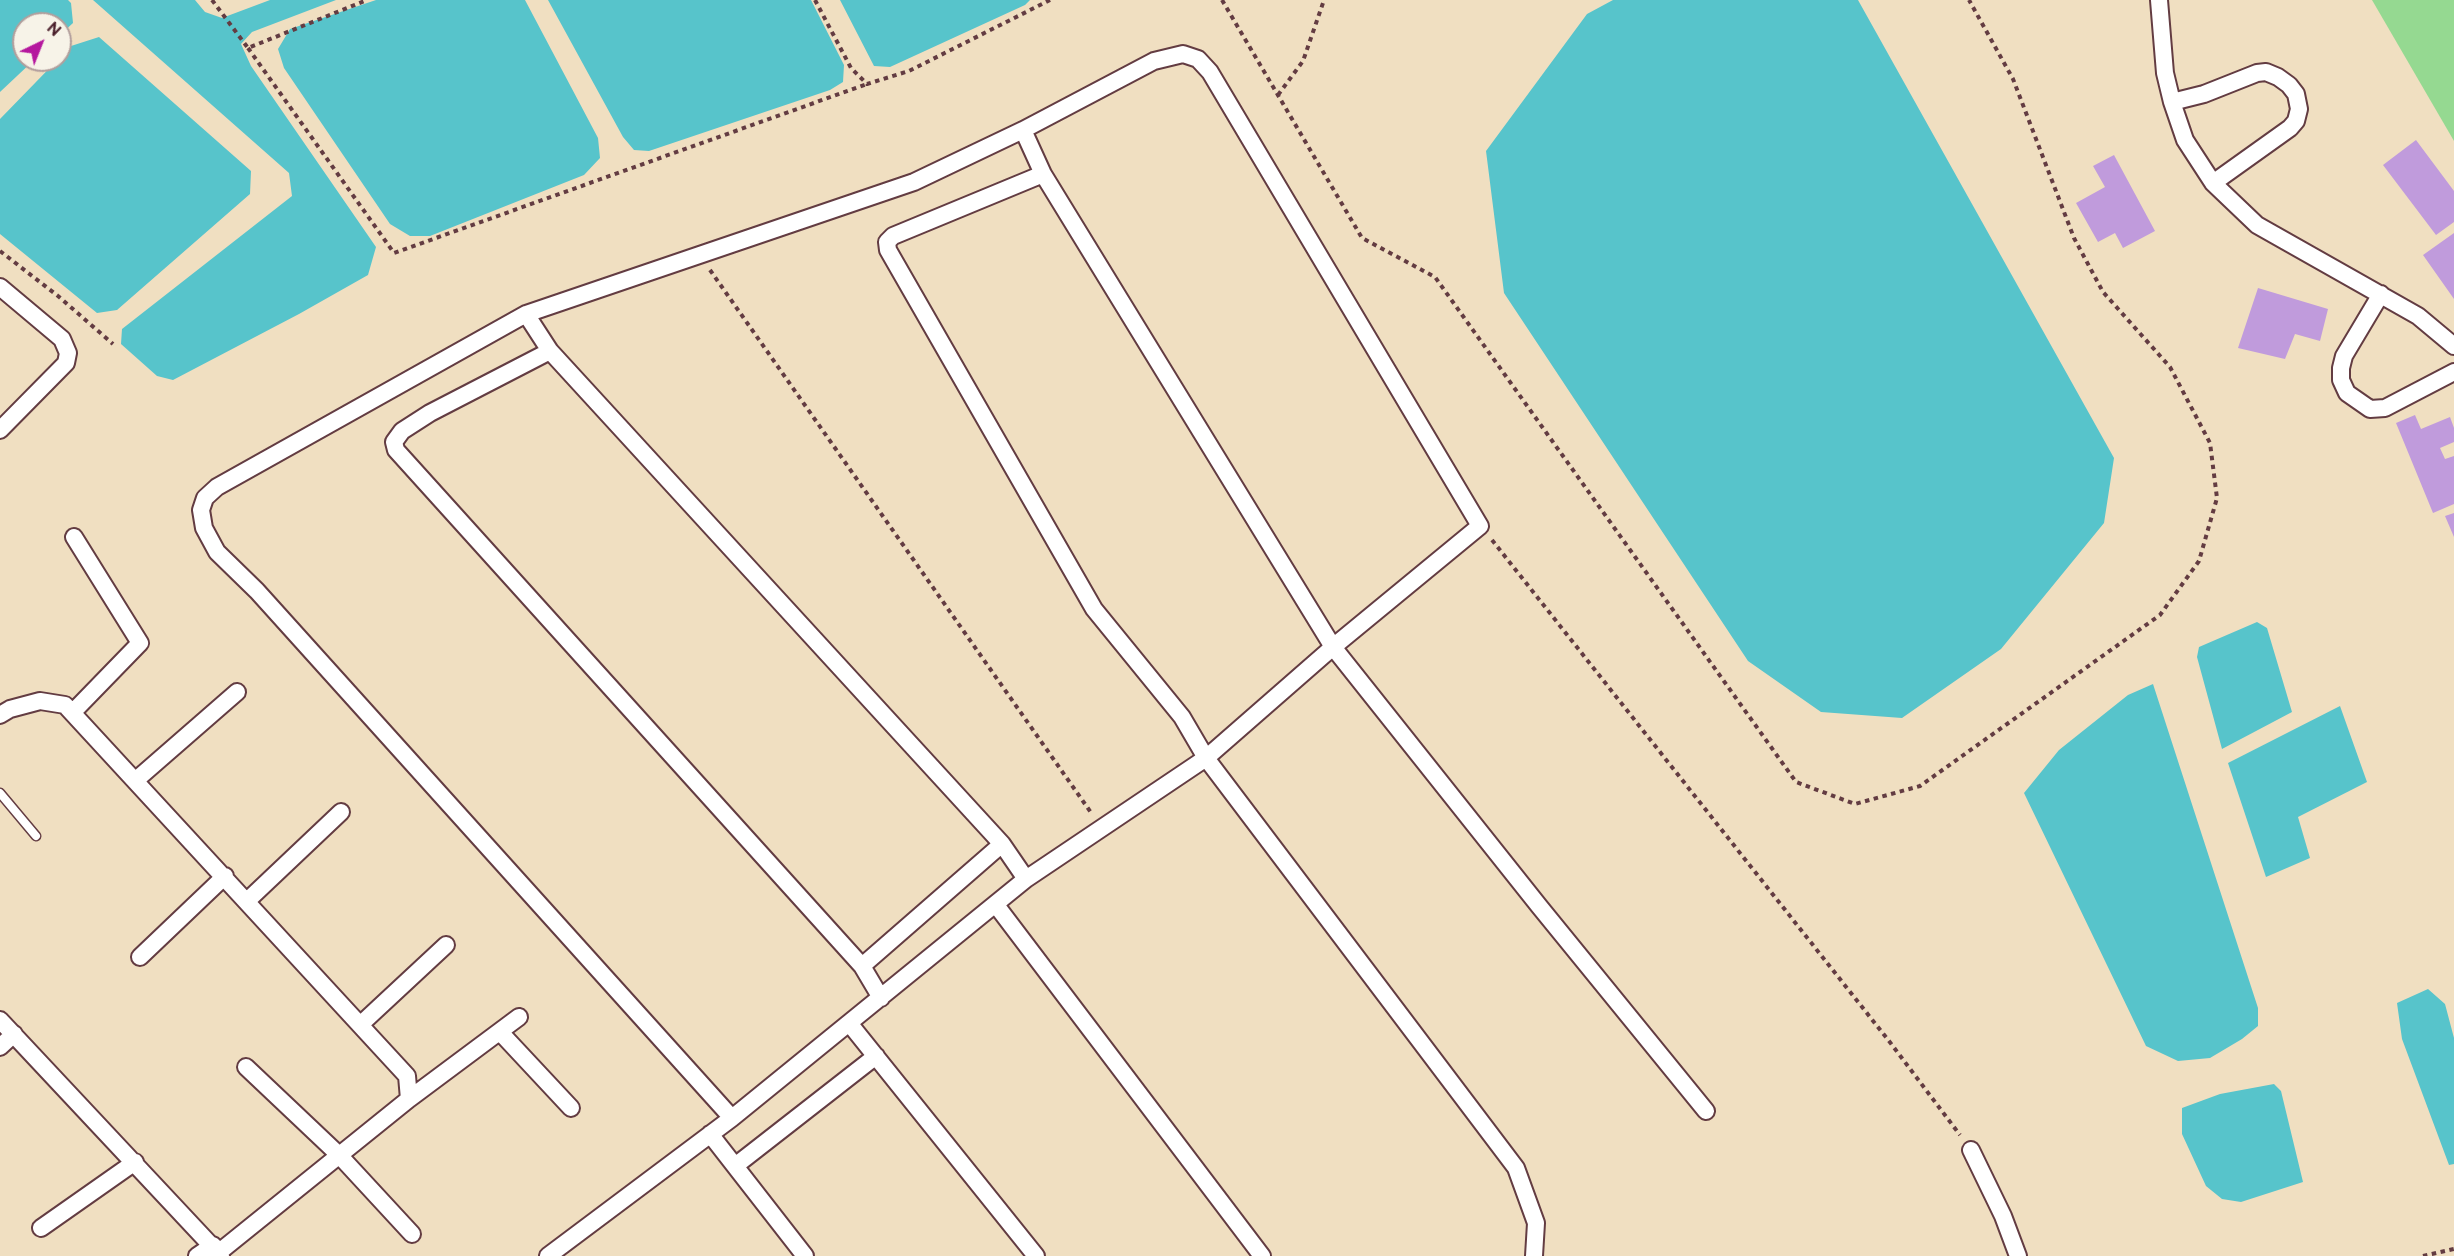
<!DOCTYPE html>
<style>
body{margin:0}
#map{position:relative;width:2454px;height:1256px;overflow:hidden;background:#f0dfc1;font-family:"Balsamiq Sans",sans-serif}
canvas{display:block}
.north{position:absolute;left:12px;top:12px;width:60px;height:60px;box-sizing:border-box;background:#f7f3e8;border:2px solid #b29e9c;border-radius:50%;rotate:43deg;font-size:16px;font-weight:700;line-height:24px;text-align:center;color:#4a1f2b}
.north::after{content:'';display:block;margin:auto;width:21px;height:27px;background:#b5179e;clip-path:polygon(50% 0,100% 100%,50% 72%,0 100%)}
</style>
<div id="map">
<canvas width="2454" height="1256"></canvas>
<div class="north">N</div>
</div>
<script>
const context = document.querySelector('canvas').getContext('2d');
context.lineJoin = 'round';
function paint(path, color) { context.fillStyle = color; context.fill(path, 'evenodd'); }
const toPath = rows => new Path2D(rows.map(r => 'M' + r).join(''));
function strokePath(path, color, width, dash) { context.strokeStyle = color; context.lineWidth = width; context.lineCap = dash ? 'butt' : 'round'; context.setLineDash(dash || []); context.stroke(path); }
paint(toPath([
 [2372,0,2454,0,2454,141]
]), '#95d991');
paint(toPath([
 [0,0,68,0,71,3,73,23,60,35,60,24,24,24,24,60,34,60,0,92],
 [93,0,195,0,205,12,222,18,270,0,336,0,252,32,241,44,251,66,376,247,368,275,299,314,173,380,157,376,121,344,122,329,292,196,289,173],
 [376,0,525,0,598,138,600,158,584,175,430,236,410,236,390,224,284,68,278,49,290,29],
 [548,0,811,0,844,65,843,82,830,90,649,151,634,150,623,137],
 [840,0,1030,0,1025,5,890,67,874,66],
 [1613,0,1858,0,2114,458,2104,523,2001,649,1902,718,1821,712,1748,661,1504,293,1486,151,1587,14],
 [99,37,251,171,250,194,117,310,97,313,0,234,0,119,71,46],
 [2257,622,2267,628,2292,712,2222,749,2197,657,2199,647],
 [2153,684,2258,1008,2258,1026,2242,1039,2210,1058,2178,1061,2146,1046,2024,793,2059,750,2128,695],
 [2340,706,2367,782,2298,817,2310,858,2266,877,2228,763],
 [2428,989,2445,1004,2454,1038,2454,1164,2449,1165,2402,1039,2397,1003],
 [2274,1084,2281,1091,2303,1182,2241,1202,2222,1199,2206,1186,2182,1134,2182,1108,2220,1094]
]), '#57c4cb');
paint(toPath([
 [2416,140,2454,191,2454,222,2436,235,2383,165],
 [2114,155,2155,231,2123,248,2115,233,2098,242,2076,203,2105,187,2093,166],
 [2454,233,2454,299,2423,255],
 [2258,288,2328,309,2320,341,2295,334,2285,359,2238,348],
 [2415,415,2421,429,2450,417,2454,428,2454,442,2440,448,2445,459,2454,456,2454,504,2433,513,2396,423],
 [2454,513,2454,537,2445,516]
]), '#c09bdc');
const lane = toPath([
 [0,793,36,836]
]);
const street = toPath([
 [2159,0,2165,73,2172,102,2185,140,2213,183,2257,225,2418,316,2454,346],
 [2172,102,2204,94,2257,73,2266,72,2278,77,2289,85,2296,94,2299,109,2296,121,2290,128,2213,183],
 [1023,130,1043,174,1333,647,1539,906,1706,1111],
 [1043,174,893,236,887,242,888,250,1094,609,1182,717,1206,758,1516,1168,1536,1223,1534,1256],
 [0,287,62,339,68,353,66,363,0,430],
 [2381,294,2344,356,2341,368,2341,380,2347,393,2370,409,2385,408,2454,372],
 [526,314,550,351,1002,844,1026,879],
 [550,351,430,413,402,431,394,442,396,450,862,966,881,998],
 [73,712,140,643,74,537],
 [0,715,10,709,40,701,65,705,407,1076,409,1099,218,1253],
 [136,780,237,692],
 [247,901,341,812],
 [996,905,1262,1256],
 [140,957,225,876],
 [862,966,1002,844],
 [0,1020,221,1256],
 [849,1023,1036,1256],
 [360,1025,446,945],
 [500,1032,571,1108],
 [0,1047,14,1034],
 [246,1067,339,1155,412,1234],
 [409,1099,519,1017],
 [710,1134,805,1256],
 [1971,1150,2003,1216,2018,1256],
 [735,1166,876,1056],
 [41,1228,135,1162],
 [197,1256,213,1245,216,1255],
 [548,1256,732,1118,1026,879,1206,758,1333,647,1480,526,1210,72,1198,59,1183,54,1154,61,1023,130,914,182,526,314,217,487,205,498,201,510,204,528,217,552,257,591,732,1118]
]);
strokePath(lane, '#633c42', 11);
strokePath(street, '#633c42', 20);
strokePath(toPath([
 [212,0,248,48,367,0],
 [815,0,851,68,867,84,909,71,1050,0],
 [1222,0,1362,238,1435,277,1796,782,1855,804,1920,786,2160,615,2199,561,2217,498,2210,443,2170,367,2103,292,2074,238,2013,79,1969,0],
 [248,48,394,253,867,84],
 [1278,95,1303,61,1324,0],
 [0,251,58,296,113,344],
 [710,270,1092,814],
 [1492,540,1889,1041,1960,1135],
 [2423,1256,2454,1249]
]), '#633c42', 4, [4.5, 4.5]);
strokePath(lane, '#fff', 8);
strokePath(street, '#fff', 16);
</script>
